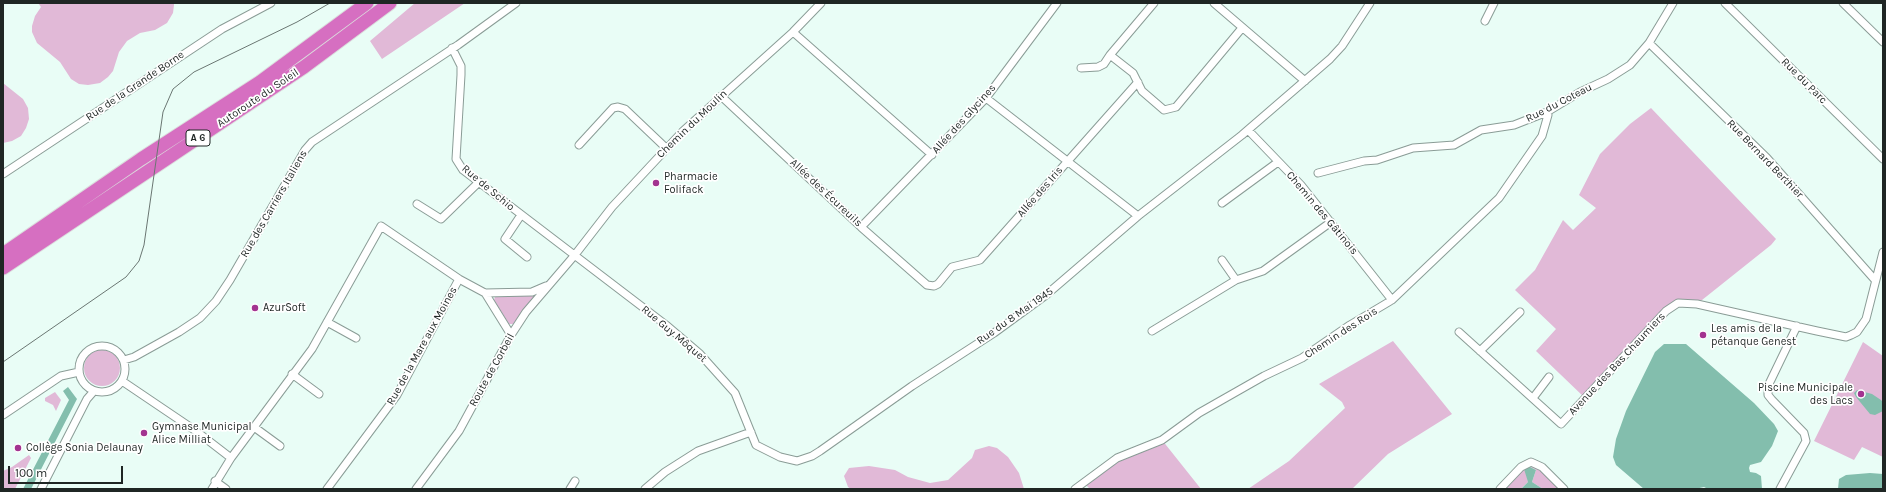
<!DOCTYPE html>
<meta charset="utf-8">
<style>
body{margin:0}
#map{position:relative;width:1886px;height:492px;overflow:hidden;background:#e9fdf6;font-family:Karla,sans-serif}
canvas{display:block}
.frame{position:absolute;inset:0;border:4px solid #1f2624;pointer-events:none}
.scale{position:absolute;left:8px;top:466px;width:115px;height:18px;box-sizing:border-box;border:2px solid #1f2624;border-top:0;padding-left:5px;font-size:12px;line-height:14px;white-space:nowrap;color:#1f2624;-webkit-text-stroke:3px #fff;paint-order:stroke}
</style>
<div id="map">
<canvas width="1886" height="492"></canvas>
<div class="frame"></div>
<div class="scale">100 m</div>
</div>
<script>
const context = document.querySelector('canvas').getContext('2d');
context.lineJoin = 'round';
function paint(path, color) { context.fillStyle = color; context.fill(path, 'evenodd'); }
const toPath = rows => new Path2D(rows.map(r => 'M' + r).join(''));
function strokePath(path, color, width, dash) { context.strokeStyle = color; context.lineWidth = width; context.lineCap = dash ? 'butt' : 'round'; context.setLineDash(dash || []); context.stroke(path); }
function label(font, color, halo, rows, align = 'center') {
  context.font = font + ' Karla,sans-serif'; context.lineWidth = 3.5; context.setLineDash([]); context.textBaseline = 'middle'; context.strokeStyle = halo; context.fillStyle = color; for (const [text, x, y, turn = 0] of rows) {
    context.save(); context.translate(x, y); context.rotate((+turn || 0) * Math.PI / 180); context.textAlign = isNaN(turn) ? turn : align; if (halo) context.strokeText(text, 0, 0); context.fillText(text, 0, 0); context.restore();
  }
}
paint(toPath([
 [38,3,174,3,174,5,173,13,167,23,155,30,140,33,127,41,119,52,113,71,108,77,100,83,88,85,79,84,71,79,60,62,37,43,32,32,32,26,35,16,41,7],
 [415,3,465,3,382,59,370,41],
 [3,83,23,99,28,108,29,119,26,128,21,136,12,141,3,143],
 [1651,108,1776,239,1771,245,1697,304,1678,303,1585,398,1536,351,1556,329,1515,290,1535,270,1563,220,1573,230,1596,208,1579,195,1600,154,1630,124],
 [532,294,534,297,513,324,509,324,494,300,495,297],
 [1393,341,1452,414,1388,454,1352,489,1248,489,1289,461,1345,408,1342,402,1319,384],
 [1863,342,1883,356,1883,457,1862,447,1854,460,1814,441],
 '84 368a18 18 0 1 1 36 0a18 18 0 1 1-36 0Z',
 [55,392,61,400,56,411,53,405,45,401,45,398],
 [1162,440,1201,489,1090,489,1083,482,1117,458],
 [989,446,997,448,1008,457,1019,473,1024,489,851,489,848,487,844,476,849,468,869,466,895,470,908,477,930,483,948,480,972,458,975,450],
 [29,455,31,458,15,489,3,489,3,471,12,467],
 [1537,464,1564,489,1543,489,1532,482,1536,470,1530,467,1527,468,1528,482,1521,489,1500,489,1521,467]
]), '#e1b9d7');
paint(toPath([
 [1664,344,1686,344,1754,403,1774,424,1778,431,1772,446,1761,462,1750,465,1749,468,1750,472,1756,473,1761,476,1762,489,1708,489,1704,487,1695,489,1644,489,1616,465,1613,457,1616,439,1626,411,1655,352],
 [68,387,77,399,31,489,23,489,69,400,63,391],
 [1857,390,1872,394,1881,400,1883,402,1883,411,1875,415,1870,414,1856,397,1854,393],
 [1530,467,1536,470,1532,482,1543,489,1521,489,1528,482,1524,469],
 [1870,473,1883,474,1883,489,1838,489,1839,479,1846,475]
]), '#83bead');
const street = toPath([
 [1154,3,1110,55,1133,73,1142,91,1164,110,1176,107,1242,28],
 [1214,3,1305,81],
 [1725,3,1883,159],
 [1843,3,1883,42],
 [1485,21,1494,3],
 [793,32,932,155],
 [1649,43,1767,158,1875,280],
 [452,48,461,66,461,75,456,159,463,170,666,325,700,354,735,393,756,445,780,457,797,461,812,456,820,451,912,386,994,333,1046,295,1138,216,1242,135,1330,59,1342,46,1370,3],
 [1081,68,1098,67,1104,64,1110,55],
 [721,96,861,227,927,285,934,286,938,284,952,267,980,260,1138,82],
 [986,98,1138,216],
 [1248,130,1301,185,1392,300],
 [579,145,613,108,618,107,625,109,666,148],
 [1318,173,1364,161,1377,160,1413,148,1454,145,1481,130,1514,125,1547,112,1580,92,1608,79,1630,65,1649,43,1673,3],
 [3,174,222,29,271,3],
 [1222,203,1278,162],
 [417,204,441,219,479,182],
 [521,215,505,239,527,257],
 [861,227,986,98,1057,3],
 [1222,260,1236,280,1263,271,1331,222],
 [485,293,511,335],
 [327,322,356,338],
 [1152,331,1236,280],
 [1459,332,1561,424,1666,311,1678,303,1697,304,1817,331,1846,337,1851,335,1857,332,1866,319,1883,252],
 '79 369a23 23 0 1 1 46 0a23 23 0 1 1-46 0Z',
 [1480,351,1520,312],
 [124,360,134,357,179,332,200,318,216,301,230,280,305,150,312,142,458,45,516,3],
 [292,374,319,394],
 [122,381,196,431,231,458],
 [1533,398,1549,377],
 [3,415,61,376,79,372],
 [254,427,280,446],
 [215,481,226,489],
 [41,489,87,399,94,391],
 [212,489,231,458,312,349,381,226,459,279,485,293,532,292,546,286],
 [327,489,397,395,459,279],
 [416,489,459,431,511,335,526,312,574,256,612,207,683,131,793,32,821,3],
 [570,489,575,481],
 [645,489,665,472,698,451,751,432],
 [1075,489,1117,458,1162,440,1199,413,1264,376,1302,358,1350,325,1392,300,1499,198,1542,136,1548,115,1547,112],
 [1500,489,1521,467,1531,462,1542,467,1564,489],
 [1780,489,1806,441,1804,433,1772,400,1768,395,1768,386,1797,326]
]);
const highway = toPath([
 [3,254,141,159,260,82,367,3],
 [3,268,304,67,390,3]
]);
strokePath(street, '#8a9c96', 9);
strokePath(highway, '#dbdcdc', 15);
strokePath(street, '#fff', 7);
strokePath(highway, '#d66fc1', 13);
strokePath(toPath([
 [3,362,126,277,139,261,144,245,163,112,173,89,194,72,297,22,330,3]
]), '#6a7672', 1);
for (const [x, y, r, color] of [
 [656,183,4,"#a33390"],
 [255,308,4,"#a33390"],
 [1703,335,4,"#a33390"],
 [1861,394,4,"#a33390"],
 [144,433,4,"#a33390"],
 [18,448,4,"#a33390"]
]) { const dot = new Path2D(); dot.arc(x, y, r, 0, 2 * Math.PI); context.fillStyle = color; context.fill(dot); strokePath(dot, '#fff', 1.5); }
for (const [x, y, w] of [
 [198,138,24]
]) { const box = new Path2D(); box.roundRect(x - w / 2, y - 8, w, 16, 3); context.fillStyle = '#fff'; context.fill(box); strokePath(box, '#1f2624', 1); }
label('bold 10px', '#1f2624', null, [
 ["A 6",198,138]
]);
label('11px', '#1f2624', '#fff', [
 ["Rue du Parc",1804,81,45],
 ["Rue de la Grande Borne",135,86,-34],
 ["Autoroute du Soleil",258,98,-34],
 ["Rue du Coteau",1559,103,-27],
 ["Allée des Glycines",964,119,-48],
 ["Chemin du Moulin",692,124,-44],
 ["Rue Bernard Berthier",1765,159,46],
 ["Rue de Schio",488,188,40],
 ["Allée des Iris",1040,192,-49],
 ["Allée des Écureuils",826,193,43],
 ["Rue des Carriers Italiens",274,204,-60],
 ["Chemin des Gâtinois",1322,213,50],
 ["Rue du 8 Mai 1945",1015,316,-35],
 ["Chemin des Rois",1341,333,-33],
 ["Rue Guy Môquet",674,334,40],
 ["Rue de la Mare aux Moines",422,346,-61],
 ["Avenue des Bas Chaumiers",1617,364,-47],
 ["Route de Corbeil",492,370,-61]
]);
label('11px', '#1f2624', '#fff', [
 ["Pharmacie",664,177],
 ["Folifack",664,190],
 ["AzurSoft",263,308],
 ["Les amis de la",1711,329],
 ["pétanque Genest",1711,342],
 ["Piscine Municipale",1853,388,"right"],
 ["des Lacs",1853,401,"right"],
 ["Gymnase Municipal",152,427],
 ["Alice Milliat",152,440],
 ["Collège Sonia Delaunay",26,448]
], 'left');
</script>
